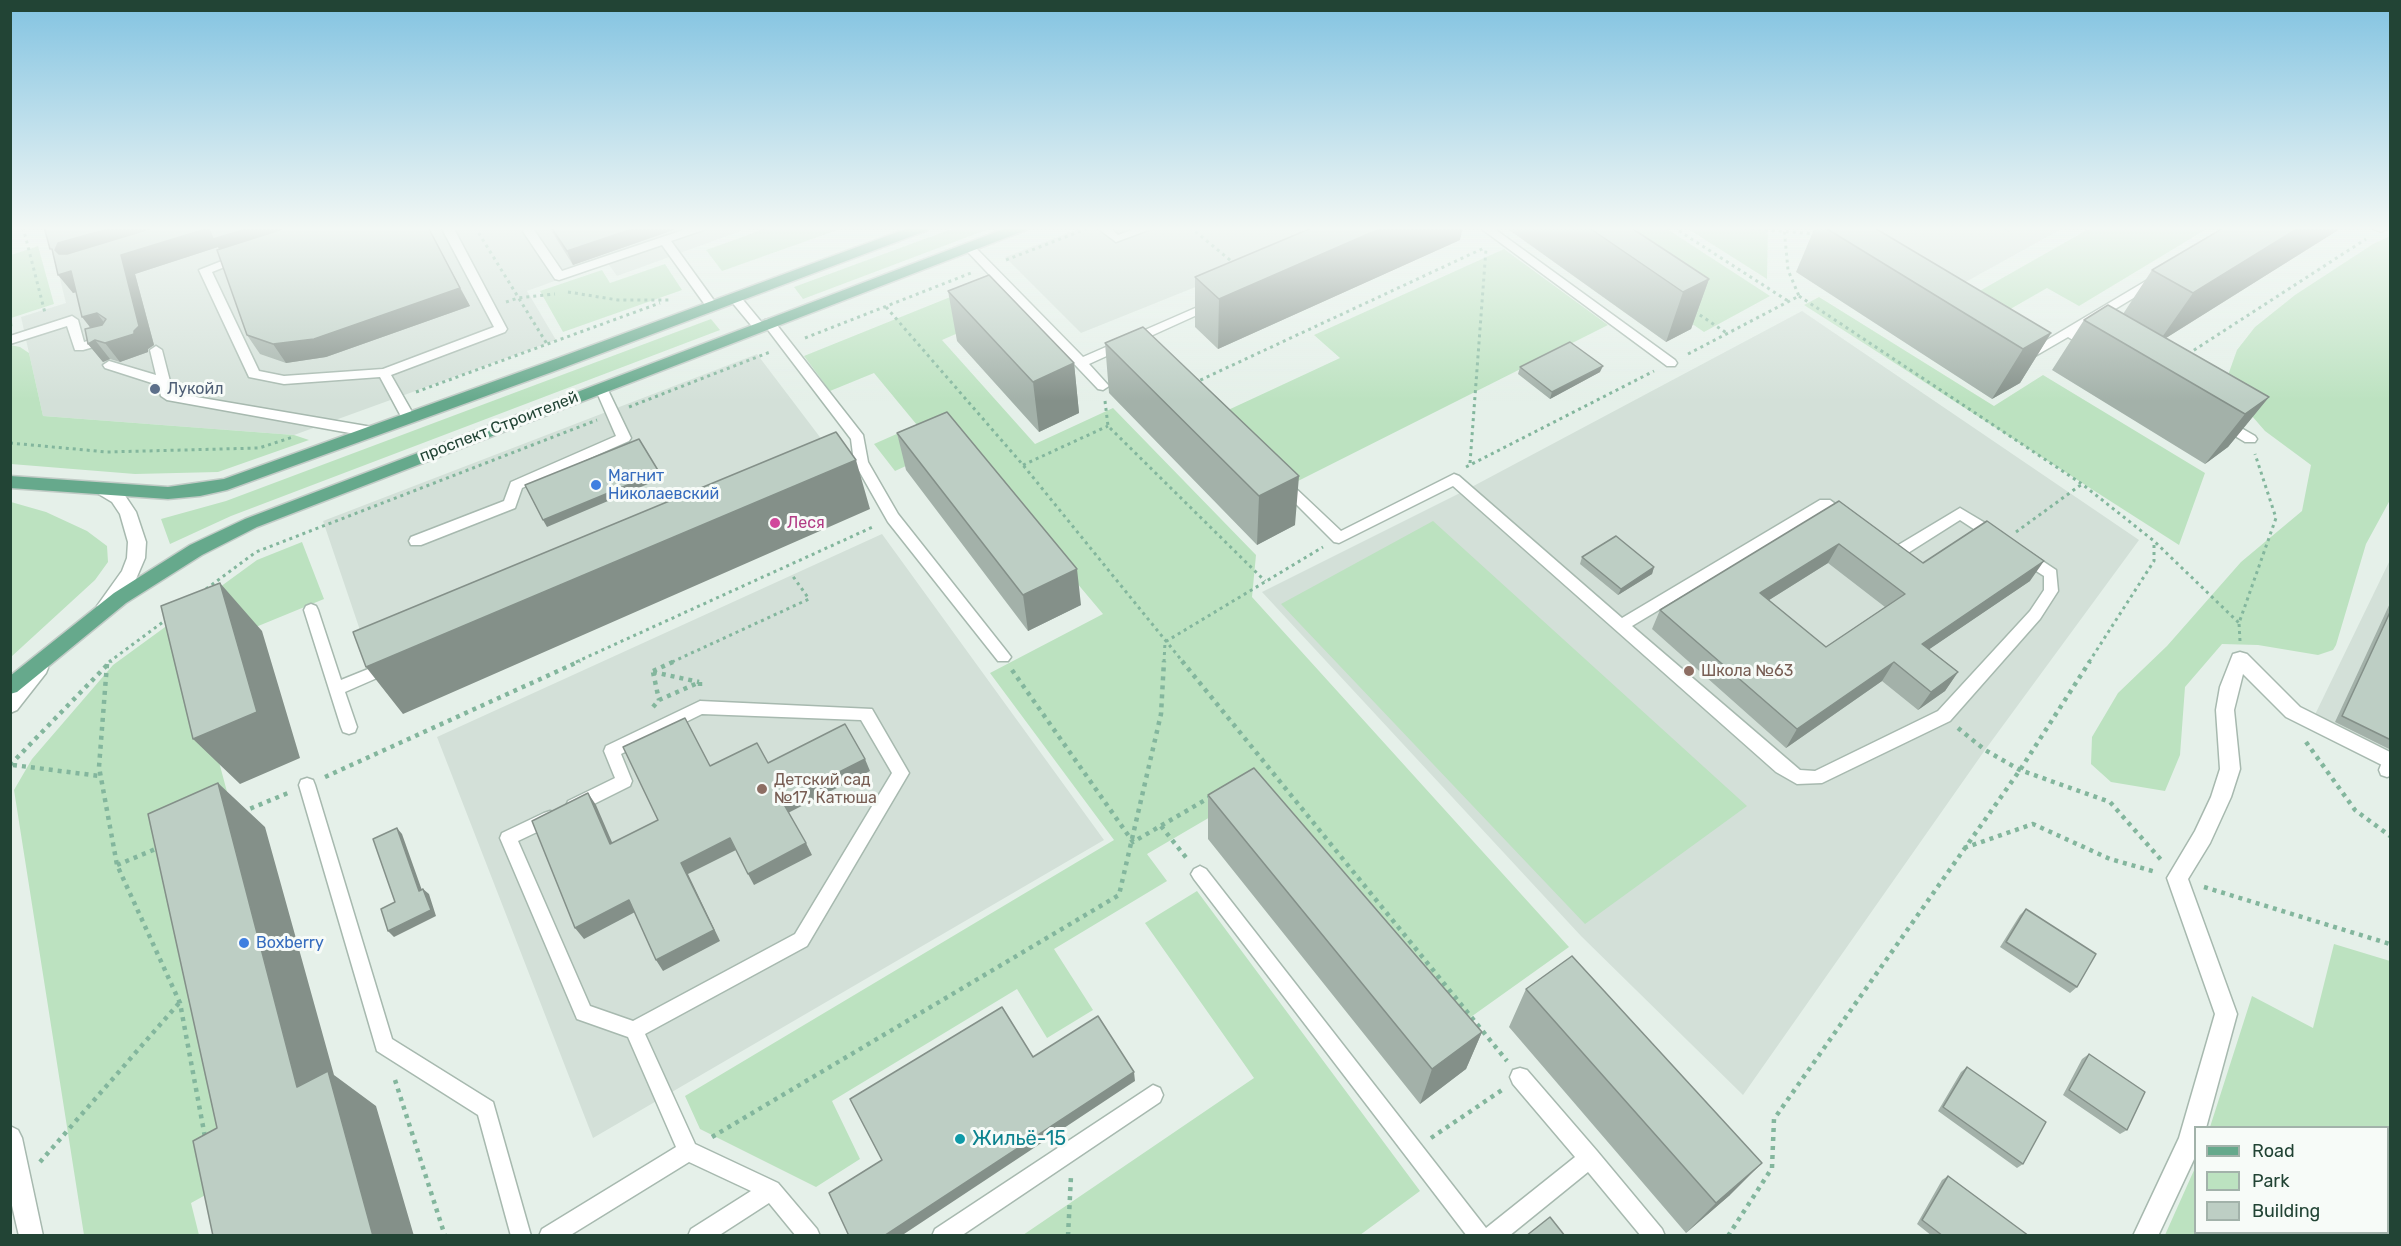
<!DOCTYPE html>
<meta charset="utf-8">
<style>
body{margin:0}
#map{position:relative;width:2401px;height:1246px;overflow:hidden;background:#e5f0e9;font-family:Rubik,sans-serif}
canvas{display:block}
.frame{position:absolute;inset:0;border:12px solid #224435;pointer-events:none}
.legend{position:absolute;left:2194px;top:1126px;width:195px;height:108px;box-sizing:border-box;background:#f7fbf8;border:2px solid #a2b2aa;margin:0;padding:8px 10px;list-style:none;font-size:18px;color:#224435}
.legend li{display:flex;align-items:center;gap:12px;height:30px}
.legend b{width:30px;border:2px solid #a2b2aa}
</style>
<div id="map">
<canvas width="2401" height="1246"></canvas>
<div class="frame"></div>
<ul class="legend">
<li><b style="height:8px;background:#66a98c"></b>Road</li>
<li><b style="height:16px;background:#bce2c0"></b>Park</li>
<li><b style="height:16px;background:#bdcec4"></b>Building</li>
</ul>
</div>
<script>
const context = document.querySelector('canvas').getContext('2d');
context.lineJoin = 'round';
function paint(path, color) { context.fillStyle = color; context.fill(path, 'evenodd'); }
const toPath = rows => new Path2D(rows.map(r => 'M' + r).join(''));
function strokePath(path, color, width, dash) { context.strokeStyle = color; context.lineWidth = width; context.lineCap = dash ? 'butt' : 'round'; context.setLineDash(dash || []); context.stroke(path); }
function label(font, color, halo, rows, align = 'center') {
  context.font = font + ' Rubik,sans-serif'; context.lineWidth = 6; context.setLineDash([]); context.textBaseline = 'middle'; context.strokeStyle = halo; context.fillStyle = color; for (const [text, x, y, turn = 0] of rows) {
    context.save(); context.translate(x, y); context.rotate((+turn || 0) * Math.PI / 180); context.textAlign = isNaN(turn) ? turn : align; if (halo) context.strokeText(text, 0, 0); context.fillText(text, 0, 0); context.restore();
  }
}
paint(toPath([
 [90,227,752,227,617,276,607,262,527,291,556,340,294,435,43,416,21,317,66,303,50,239],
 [1083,227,1345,227,1081,333,1005,257],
 [1836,227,2065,227,1944,294],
 [1802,311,2139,540,1985,750,1743,1095,1581,936,1262,592,1466,490],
 [757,354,832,453,364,642,323,521],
 [882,534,1104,840,593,1138,437,737],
 [2390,560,2390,771,2308,729]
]), '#d3e0d8');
paint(toPath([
 [770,227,846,227,722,271,706,250],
 [957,227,994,227,803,299,794,287],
 [1551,227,1664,227,1770,296,1704,332],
 [1685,227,1768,227,1767,279],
 [2092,227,2210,227,2079,306,2047,288,1993,319,1962,301],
 [2390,236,2390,500,2366,544,2336,645,2333,650,2318,655,2258,645,2222,644,2185,687,2180,755,2165,791,2111,782,2091,764,2092,737,2118,693,2167,646,2241,562,2302,511,2311,465,2265,431,2238,400,2227,378,2237,350,2255,327,2295,295,2373,244],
 [38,246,54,304,11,318,13,326,11,327,11,255],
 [1504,249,1608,325,1298,481,1226,411,1340,358,1314,335],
 [665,264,682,290,563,332,540,291,602,270,610,283],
 [985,283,1011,310,942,340,1035,444,1113,408,1256,555,1252,597,1569,947,1454,1029,1258,789,1147,854,1167,881,1054,949,1093,1010,1047,1038,1017,989,832,1101,860,1159,816,1187,700,1129,685,1096,1114,840,990,673,1103,614,958,442,895,471,874,444,917,425,874,373,830,391,804,356],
 [1819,297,1994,406,2043,375,2205,473,2179,545,1804,305],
 [711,319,720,330,231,516,170,544,161,519,226,501],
 [10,345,20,347,29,353,43,416,294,435,309,440,218,472,135,474,11,464],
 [11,502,46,512,87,531,107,546,108,562,95,580,11,657],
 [1433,521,1747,806,1585,924,1281,604],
 [302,542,324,599,190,654,237,829,267,1161,191,1203,199,1235,84,1235,14,790,32,759,113,665,257,560],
 [1197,891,1420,1191,1360,1235,1023,1235,1254,1078,1145,923],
 [2334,944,2390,961,2390,1235,2165,1235,2195,1168,2196,1232,2388,1232,2388,1128,2210,1127,2252,996,2313,1028]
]), '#bce2c0');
const service = toPath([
 [441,227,453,227,507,329,505,332,391,375,416,419,409,423,404,422,380,377,284,384,249,377,199,270,237,255,241,254,247,258,212,272,259,371,284,376,383,369,494,327,441,227],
 [520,227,532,227,562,271,692,227,708,227,706,229,671,241,718,306,716,309,708,309,662,245,559,280,555,279,520,227],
 [1096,227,1109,227,1118,235,1140,227,1156,227,1116,242,1096,227],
 [1479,227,1492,227,1675,360,1677,363,1675,366,1667,366,1479,227],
 [2001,227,2015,227,2009,230,2001,227],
 [2370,227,2385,227,2387,229,2381,232,2370,227],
 [969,244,973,245,1083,357,1209,302,1217,302,1219,305,1089,364,1109,386,1103,390,1098,389,965,249,965,245,969,244],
 [2156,275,2162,279,2160,282,2077,332,2094,342,2096,345,2094,348,2086,348,2068,337,2030,359,2026,360,2020,356,2156,275],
 [735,294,739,295,763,324,765,327,763,330,755,330,731,301,729,298,735,294],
 [72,316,78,320,84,342,107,335,113,339,111,342,83,350,75,350,67,326,10,344,10,336,72,316],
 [769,319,773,320,863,435,868,462,898,514,1008,653,1011,657,1008,661,998,661,888,522,854,462,851,439,765,326,765,320,769,319],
 [156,346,162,350,173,393,372,427,379,432,372,437,167,400,161,396,158,385,105,368,103,365,109,361,156,375,150,350,156,346],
 [601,384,607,388,631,438,629,441,522,488,515,508,421,545,411,545,409,541,411,537,504,501,511,482,616,436,595,388,601,384],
 [2222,417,2255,436,2257,439,2255,442,2245,442,2217,425,2215,422,2222,417],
 [1454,474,1459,476,1622,618,1820,500,1830,500,1850,515,1852,519,1845,524,1824,511,1632,626,1800,770,1815,771,1938,711,2030,611,2044,590,2044,576,2019,560,2017,556,2019,552,2029,552,2056,570,2058,591,2040,619,1950,721,1822,783,1797,784,1776,772,1453,486,1339,543,1334,542,1277,485,1284,480,1289,482,1341,531,1454,474],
 [1960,508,2002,533,2004,537,2002,541,1992,541,1960,520,1900,558,1890,558,1880,548,1887,543,1895,547,1960,508],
 [311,604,316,606,318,610,341,680,388,661,393,663,396,667,393,671,345,692,357,727,355,732,349,734,343,732,341,727,304,610,306,606,311,604],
 [700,701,872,709,909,773,807,946,645,1034,695,1144,778,1183,817,1229,820,1236,796,1236,769,1203,718,1236,688,1236,691,1229,751,1191,689,1162,569,1236,539,1236,542,1229,676,1147,628,1037,577,1019,500,838,502,833,544,813,550,811,556,813,558,818,556,823,518,841,590,1006,633,1021,795,934,892,773,861,720,702,714,621,754,632,781,630,786,580,811,574,813,568,811,566,806,568,801,615,778,604,751,606,746,700,701],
 [2390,755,2390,776,2387,777,2381,775,2379,770,2384,757,2390,755],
 [307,778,313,780,315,785,392,1039,493,1102,531,1236,511,1236,478,1115,377,1051,299,785,301,780,307,778],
 [1200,866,1206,869,1486,1228,1575,1157,1513,1084,1510,1077,1513,1070,1520,1068,1527,1070,1597,1151,1662,1229,1665,1236,1641,1236,1588,1172,1509,1236,1467,1236,1194,879,1191,874,1194,869,1200,866],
 [1153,1085,1160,1088,1163,1095,1160,1102,961,1236,932,1236,935,1229,1153,1085]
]);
const minor = toPath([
 [2240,652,2247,654,2300,707,2390,752,2390,769,2286,717,2243,674,2234,710,2240,769,2231,797,2210,843,2188,879,2237,1014,2206,1128,2196,1128,2196,1155,2158,1236,2133,1236,2179,1138,2215,1014,2167,878,2195,831,2211,797,2220,769,2216,710,2220,687,2231,659,2233,654,2240,652]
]);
const tertiary = toPath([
 [103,483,124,494,136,512,146,542,145,558,136,579,112,611,106,613,100,611,97,606,122,571,127,558,128,542,120,514,112,502,97,493,95,489,97,485,103,483],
 [39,661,46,663,48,668,46,673,17,710,10,713,10,690,32,663,39,661],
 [10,1126,18,1130,22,1138,43,1236,19,1236,10,1197,10,1126]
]);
const primary = toPath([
 [911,227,930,227,928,230,552,372,227,490,200,496,168,499,10,488,10,476,168,487,224,479,542,364,911,227],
 [1009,227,1028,227,1026,230,257,527,202,555,126,603,17,692,10,694,10,676,114,593,190,545,245,519,1009,227]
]);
strokePath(service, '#a7b9af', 3);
strokePath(minor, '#a7b9af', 3);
strokePath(tertiary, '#a7b9af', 3);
strokePath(primary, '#c1cbc6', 3);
strokePath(toPath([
 [23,227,45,313],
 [475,227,547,344],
 [1190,227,1236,265],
 [1673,227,1788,301],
 [1730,227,1816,234],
 [1006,260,1086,229],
 [568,292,618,300,669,300],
 [1799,296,2082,484,2154,541,2239,623],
 [506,302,518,298,555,294],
 [886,307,1023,465,1183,662],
 [1694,311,1728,334],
 [805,338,971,273],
 [1688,354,1799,296,1788,270,1784,227],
 [2188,354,2366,239],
 [1194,383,1484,248],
 [416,392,660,303],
 [1105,401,1108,426,1265,581],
 [629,407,770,352],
 [10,443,107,452,259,448,293,437],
 [1470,463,1486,249],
 [1023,465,1108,426],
 [1466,467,1654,371],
 [2016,532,2082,484],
 [206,589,256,552,597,420],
 [2240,641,2239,623,2276,518,2255,454],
 [109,662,167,619],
 [576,662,875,526],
 [672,662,809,599,792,575],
 [1164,662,1165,642,1323,547],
 [2089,662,2154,561,2154,541]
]), '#83b69d', 3, [3, 4]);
strokePath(toPath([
 [1182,661,1507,1061],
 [107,664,99,767,117,865,180,1003,205,1137],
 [1012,670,1133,842,1212,796],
 [653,671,675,661],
 [653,672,699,682],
 [653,672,659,700],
 [653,707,659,700,700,682,700,687],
 [1958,728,1985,750,2020,770,2110,802,2163,862],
 [2306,742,2355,810,2390,836],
 [10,765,111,661],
 [13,765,100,776],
 [325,777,580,661],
 [242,812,288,793],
 [1161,826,1188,860],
 [1964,848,2033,824,2110,859,2156,872],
 [117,865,158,848],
 [2204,887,2390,944],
 [395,1080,445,1236],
 [712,1137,1119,895,1161,714,1164,661],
 [1431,1138,1502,1090],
 [40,1162,179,1003],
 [1068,1236,1071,1176],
 [1728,1236,1772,1168,1774,1119,2020,770,2090,661]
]), '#83b69d', 4.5, [4, 5]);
paint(service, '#fff');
paint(minor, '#fff');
paint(tertiary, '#fff');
paint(primary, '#66a98c');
paint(toPath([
 [428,227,470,306,326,357,286,363,260,354,247,335,218,247,135,274,154,345,148,349,148,352,120,362,110,359,103,362,88,344,90,328,76,292,73,293,53,253],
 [549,227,682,227,573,265],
 [1505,227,1630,227,1709,279,1691,329,1666,342],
 [1815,227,1873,227,2051,333,2020,383,1992,399,1796,272],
 [2343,227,2166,338,2269,397,2228,447,2205,464,2052,370,2084,320,2123,314,2152,270],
 [1460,240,1218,349,1195,327,1195,277],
 [948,291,1074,363,1079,413,1039,432,957,341],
 [1105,343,1295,525,1257,545,1109,393],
 [1520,367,1600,372,1550,399,1518,374],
 [897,433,1081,605,1028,631,906,470],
 [1839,501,1923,563,2030,581,1929,649,1958,672,1945,691,1918,710,1882,681,1786,748,1652,629,1660,610],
 [1828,563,1885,607,1826,647,1769,600],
 [1582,557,1654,567,1652,574,1618,595,1580,564],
 [2391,601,2391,750,2335,722],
 [1208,795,1482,1032,1466,1069,1420,1104,1208,839],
 [2026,909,2077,987,2070,993,2000,947,2020,915],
 [1526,989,1730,1195,1686,1233,1509,1027],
 [2089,1054,2127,1130,2120,1134,2063,1095,2082,1059],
 [1967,1067,2023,1164,2017,1168,1938,1111,1961,1072],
 [1948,1176,2029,1236,1932,1236,1917,1224,1942,1180]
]), '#a3b1a9');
paint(toPath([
 [115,227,191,227,69,268,55,250,58,243],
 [253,227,324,227,225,257,218,247,135,274,154,345,148,349,148,352,120,362,105,343,121,255,209,228],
 [638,227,682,227,573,265,567,251],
 [1384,227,1463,227,1460,240,1218,349,1219,299],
 [2300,227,2343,227,2158,343,2193,293],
 [71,271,86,289,73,293,58,275],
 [1709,279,1691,329,1666,342,1683,292],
 [460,288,470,306,326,357,286,363,273,344],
 [97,313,111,332,97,336,82,317],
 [2051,333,2020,383,1992,399,2023,349],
 [95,340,110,359,103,362,88,344],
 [1074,363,1079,413,1039,432,1033,382],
 [1603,366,1600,372,1550,399,1552,392],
 [2269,397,2228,447,2205,464,2245,414],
 [856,460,870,509,403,714,366,667],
 [659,472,662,478,547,527,543,520],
 [1299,476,1295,525,1257,545,1259,496],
 [1839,544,1828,563,1750,612,1760,593],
 [2044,561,2030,581,1909,663,1922,644],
 [1654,567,1652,574,1618,595,1621,589],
 [1077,569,1081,605,1028,631,1023,595],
 [220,583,262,631,300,758,240,784,193,739],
 [1894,662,1882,681,1786,748,1797,729],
 [1958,672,1945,691,1918,710,1931,692],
 [865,759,870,771,788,813,782,801],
 [218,783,265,827,334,1075,376,1106,414,1236,373,1236,297,1087],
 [588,793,596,805,618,856,610,844],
 [397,828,402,834,424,896,419,891],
 [730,838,736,850,688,874,720,941,663,971,656,960,681,863],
 [806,843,812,855,754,885,748,874],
 [423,889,429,894,436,916,394,937,388,931],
 [629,900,637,911,584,939,575,928],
 [1482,1032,1466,1069,1420,1104,1432,1069],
 [1134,1072,1135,1081,901,1236,884,1236],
 [1762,1163,1730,1195,1686,1233,1716,1203]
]), '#849089');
const building = toPath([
 [44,227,115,227,58,243,55,250,59,254,67,254,156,227,253,227,213,239,209,228,121,255,139,326,134,331,134,334,105,343,95,340,88,344,85,329,102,325,106,319,97,313,82,317,71,271,58,275,52,249,50,249,44,227],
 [289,227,428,227,460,288,314,339,273,344,247,335,217,250,289,227],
 [551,227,638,227,567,251,551,227],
 [1314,227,1384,227,1219,299,1195,277,1314,227],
 [1588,227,1630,227,1709,279,1683,292,1588,227],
 [1824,227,1873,227,2051,333,2023,349,1824,227],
 [2225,227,2300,227,2193,293,2152,270,2225,227],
 [989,275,1074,363,1033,382,948,291,989,275],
 [2108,305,2269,397,2245,414,2084,320,2108,305],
 [1143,327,1299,476,1259,496,1105,343,1143,327],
 [1570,342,1603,366,1552,392,1520,367,1570,342],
 [947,412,1077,569,1023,595,897,433,947,412],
 [836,432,856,460,366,667,353,632,836,432],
 [639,439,659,472,543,520,525,485,639,439],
 [1839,501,1923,563,1987,521,2044,561,1922,644,1958,672,1931,692,1894,662,1797,729,1660,610,1839,501],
 [1839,544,1905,594,1826,647,1760,593,1839,544],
 [1616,536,1654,567,1621,589,1582,557,1616,536],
 [220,583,257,712,193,739,161,606,220,583],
 [2391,610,2391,740,2342,716,2391,610],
 [685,718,710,766,757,743,768,763,845,724,865,759,782,801,806,843,748,874,730,838,681,863,714,930,656,960,629,900,575,928,532,821,588,793,610,844,658,820,623,747,685,718],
 [1254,768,1482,1032,1432,1069,1208,795,1254,768],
 [218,783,297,1087,328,1071,373,1236,213,1236,193,1141,217,1128,148,814,218,783],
 [397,828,419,891,423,889,431,910,388,931,381,909,395,902,373,839,397,828],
 [2026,909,2096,954,2077,987,2006,942,2026,909],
 [1572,956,1762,1163,1716,1203,1526,989,1572,956],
 [1002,1007,1033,1057,1098,1016,1134,1072,884,1236,849,1236,829,1193,882,1160,850,1099,1002,1007],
 [2089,1054,2145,1092,2127,1130,2069,1090,2089,1054],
 [1967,1067,2046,1122,2023,1164,1943,1107,1967,1067],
 [1948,1176,2029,1236,1943,1236,1922,1220,1948,1176],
 [1550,1217,1565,1236,1526,1236,1550,1217]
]);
paint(building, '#bdcec4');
strokePath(building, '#849089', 1.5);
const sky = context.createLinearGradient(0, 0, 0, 401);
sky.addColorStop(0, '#82c3e1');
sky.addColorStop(0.57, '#f3f8f5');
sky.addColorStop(1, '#f3f8f500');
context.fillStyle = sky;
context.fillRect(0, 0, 2401, 401);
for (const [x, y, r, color] of [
 [155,389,6,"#5c6f8a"],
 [596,485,6,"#3f7fe0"],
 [775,523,6,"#d1479c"],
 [1689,671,6,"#8d6e63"],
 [762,789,6,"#8d6e63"],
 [244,943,6,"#3f7fe0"],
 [960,1139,6,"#0f9aa8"]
]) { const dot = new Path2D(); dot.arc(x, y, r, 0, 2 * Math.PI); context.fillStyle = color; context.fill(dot); strokePath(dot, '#f7fbf8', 2); }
label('16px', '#4e5e75', '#f7fbf8', [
 ["Лукойл",167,389]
], 'left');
label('16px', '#224435', '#f7fbf8', [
 ["проспект Строителей",499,427,-21]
]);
label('16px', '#366cbe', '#f7fbf8', [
 ["Магнит",608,476],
 ["Николаевский",608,494],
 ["Boxberry",256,943]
], 'left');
label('16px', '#b23c85', '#f7fbf8', [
 ["Леся",787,523]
], 'left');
label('16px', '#785e54', '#f7fbf8', [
 ["Школа №63",1701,671],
 ["Детский сад",774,780],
 ["№17, Катюша",774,798]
], 'left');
label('20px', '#0d838f', '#f7fbf8', [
 ["Жильё-15",972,1139]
], 'left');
</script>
